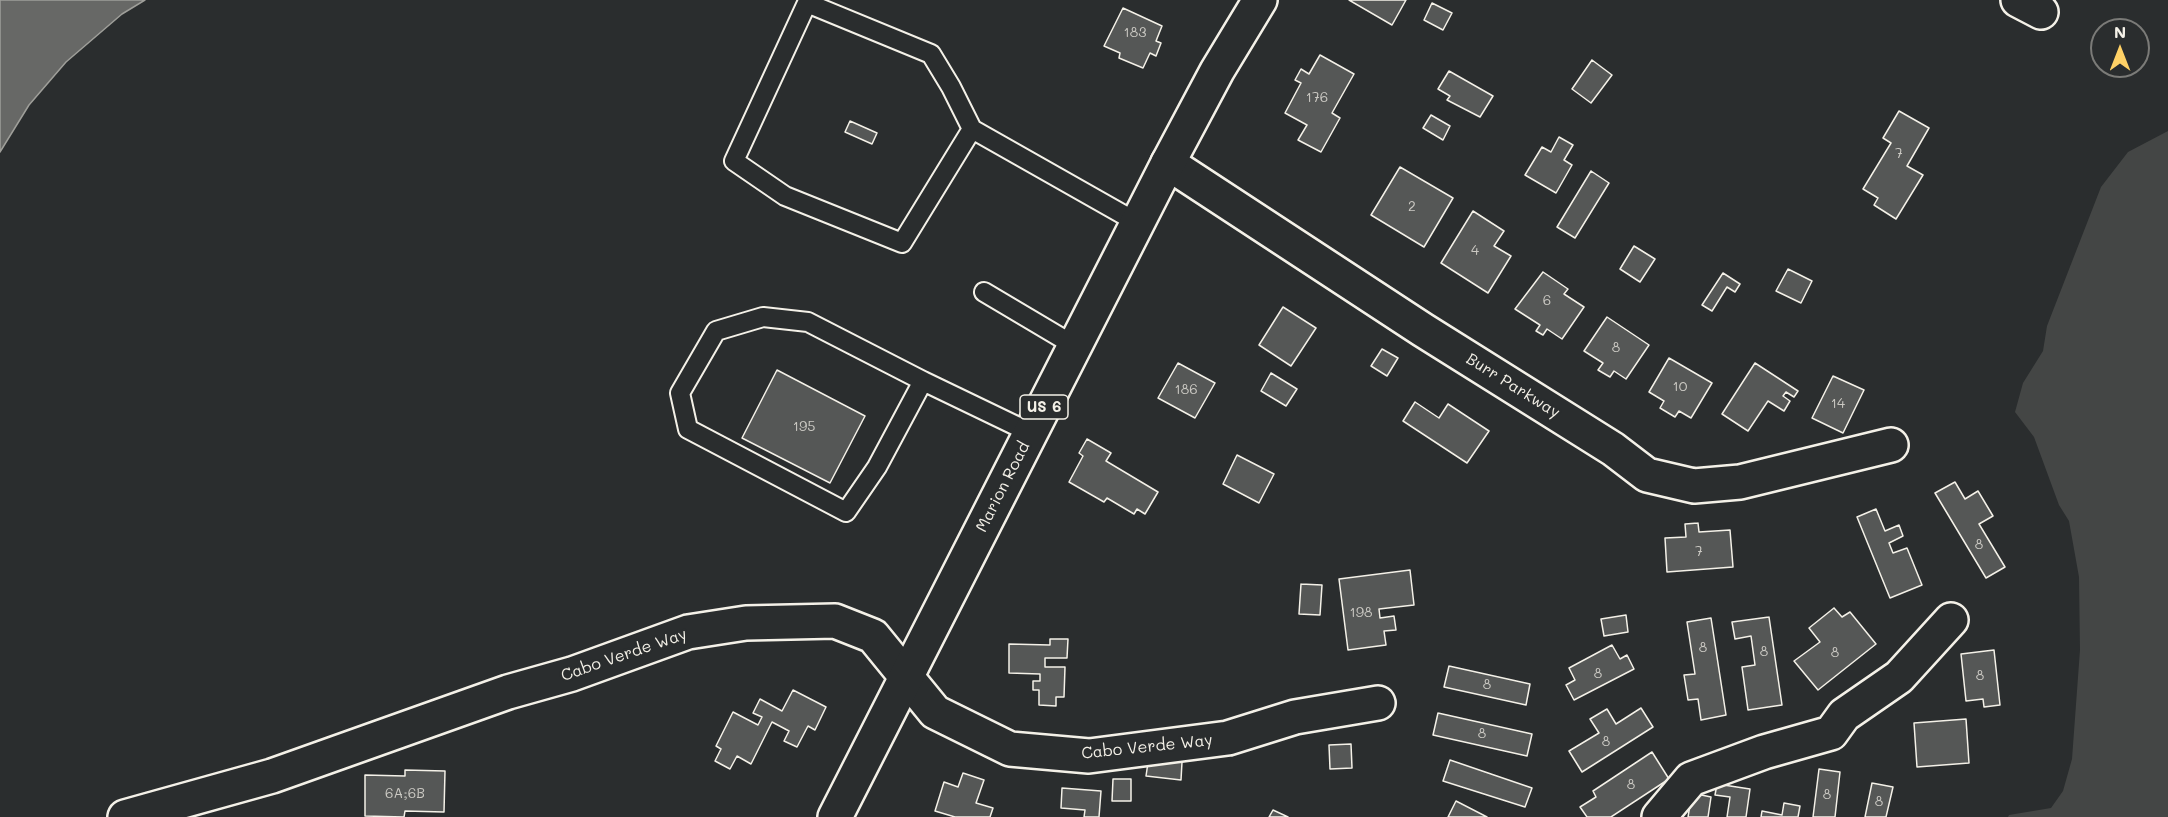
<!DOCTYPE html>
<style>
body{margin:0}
#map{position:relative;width:2168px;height:817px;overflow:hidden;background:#2a2d2e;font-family:Mali,sans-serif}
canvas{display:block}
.north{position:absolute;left:2090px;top:18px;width:60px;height:60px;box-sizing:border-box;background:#2a2d2e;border:2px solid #7b7b78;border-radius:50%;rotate:0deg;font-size:16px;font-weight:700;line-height:24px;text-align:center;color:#f4f1e8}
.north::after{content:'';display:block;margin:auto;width:21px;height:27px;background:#ffd166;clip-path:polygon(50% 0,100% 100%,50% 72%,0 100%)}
</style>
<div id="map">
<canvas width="2168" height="817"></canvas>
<div class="north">N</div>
</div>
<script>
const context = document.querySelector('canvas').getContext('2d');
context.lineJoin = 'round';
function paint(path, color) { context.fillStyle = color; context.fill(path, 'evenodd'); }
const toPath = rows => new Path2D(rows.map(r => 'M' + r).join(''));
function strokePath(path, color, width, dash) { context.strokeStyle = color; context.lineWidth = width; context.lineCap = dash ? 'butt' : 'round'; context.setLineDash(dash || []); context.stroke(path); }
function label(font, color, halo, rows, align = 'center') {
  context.font = font + ' Mali,sans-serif'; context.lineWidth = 4.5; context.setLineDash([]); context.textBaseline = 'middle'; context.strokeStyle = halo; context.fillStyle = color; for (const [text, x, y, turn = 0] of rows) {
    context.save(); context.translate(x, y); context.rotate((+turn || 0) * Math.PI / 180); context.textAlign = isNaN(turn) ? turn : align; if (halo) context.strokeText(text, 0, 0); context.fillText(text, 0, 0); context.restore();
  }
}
paint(toPath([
 [2168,131,2168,817,2008,817,2009,815,2051,808,2063,791,2072,759,2080,650,2079,577,2069,521,2059,505,2034,437,2015,412,2023,383,2043,351,2047,326,2101,187,2128,152]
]), '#444645');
const water = toPath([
 [0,0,145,0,122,14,66,62,29,105,0,152,0,0]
]);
paint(water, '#676866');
strokePath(water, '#9f9f9a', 1.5);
const building = toPath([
 [1349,0,1406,0,1392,25,1349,0],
 [1432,3,1452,13,1443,30,1424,20,1432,3],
 [1123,8,1162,26,1156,41,1161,43,1156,56,1150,53,1143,68,1119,58,1120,53,1104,46,1123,8],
 [1320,55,1354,74,1332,113,1340,118,1321,152,1298,140,1307,125,1285,113,1301,83,1295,80,1301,69,1309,74,1320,55],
 [1592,60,1612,75,1591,103,1572,89,1592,60],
 [1449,71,1493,96,1480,117,1447,100,1450,96,1438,89,1449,71],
 [1899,111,1929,128,1907,166,1923,175,1896,219,1874,205,1878,198,1863,189,1891,143,1883,138,1899,111],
 [1431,115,1450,126,1443,140,1423,128,1431,115],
 [850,121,877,133,872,144,845,132,850,121],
 [1559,137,1573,145,1564,160,1572,165,1556,193,1525,175,1542,147,1551,152,1559,137],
 [1400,167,1453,198,1424,247,1371,215,1400,167],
 [1591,171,1609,183,1575,238,1557,227,1591,171],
 [1473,211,1504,231,1494,246,1511,256,1488,293,1441,263,1473,211],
 [1634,246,1655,259,1640,282,1620,269,1634,246],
 [1788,269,1812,281,1801,303,1776,291,1788,269],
 [1543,272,1568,289,1564,294,1584,307,1562,339,1547,329,1543,335,1536,331,1540,325,1515,309,1543,272],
 [1723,273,1740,284,1735,292,1727,287,1712,311,1702,305,1723,273],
 [1283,307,1316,328,1291,366,1259,345,1283,307],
 [1607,317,1649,345,1626,379,1614,371,1610,377,1598,370,1603,363,1584,351,1607,317],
 [1382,349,1398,358,1387,376,1371,366,1382,349],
 [1669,358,1712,383,1691,418,1679,411,1675,417,1660,408,1664,401,1649,392,1669,358],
 [1178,363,1215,383,1195,418,1158,398,1178,363],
 [1755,363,1798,391,1794,397,1786,392,1783,396,1790,401,1784,411,1768,401,1748,431,1722,414,1755,363],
 [777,370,865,416,830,483,742,438,777,370],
 [1271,373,1297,389,1286,406,1261,391,1271,373],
 [1833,376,1864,390,1843,433,1812,418,1833,376],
 [1415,402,1439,418,1448,404,1489,431,1467,463,1403,421,1415,402],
 [1087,439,1111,453,1106,461,1158,492,1145,514,1137,509,1134,514,1107,498,1104,502,1069,482,1083,456,1079,453,1087,439],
 [1237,455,1274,474,1259,503,1223,484,1237,455],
 [1955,482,1965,499,1978,491,1993,516,1979,524,2005,567,1986,578,1935,493,1955,482],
 [1876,509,1885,531,1899,525,1903,536,1889,543,1893,553,1907,548,1922,585,1890,598,1857,517,1876,509],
 [1698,523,1699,532,1730,530,1733,567,1667,572,1665,538,1686,537,1685,524,1698,523],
 [1410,570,1414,605,1379,609,1380,618,1394,616,1396,630,1384,631,1386,645,1348,650,1339,579,1410,570],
 [1301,584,1322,585,1320,615,1299,614,1301,584],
 [1834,608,1842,617,1850,612,1876,644,1818,690,1794,661,1820,642,1809,628,1834,608],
 [1626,615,1628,632,1604,636,1601,619,1626,615],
 [1769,617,1782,705,1748,710,1742,667,1755,665,1751,636,1735,639,1732,622,1769,617],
 [1711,618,1726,715,1701,720,1698,699,1688,700,1684,675,1695,674,1687,622,1711,618],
 [1050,639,1068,639,1067,658,1045,658,1045,667,1065,667,1064,697,1056,697,1056,706,1039,705,1039,690,1033,690,1033,681,1040,681,1040,674,1009,673,1009,644,1050,645,1050,639],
 [1612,645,1620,659,1627,655,1634,669,1574,700,1566,685,1575,680,1569,668,1612,645],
 [1994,650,2000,705,1984,707,1983,699,1966,701,1961,654,1994,650],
 [1449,666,1530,684,1526,705,1444,687,1449,666],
 [793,690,826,707,815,730,808,726,797,747,784,741,789,731,772,722,751,764,737,756,730,769,715,761,721,749,716,746,733,712,758,725,762,717,753,713,760,699,782,711,793,690],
 [1641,708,1653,727,1582,772,1569,751,1599,733,1590,719,1607,709,1616,724,1641,708],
 [1438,713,1532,734,1527,756,1433,735,1438,713],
 [1966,719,1969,763,1917,767,1914,723,1966,719],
 [1351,744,1352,768,1330,769,1329,745,1351,744],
 [1652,752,1669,779,1611,817,1587,817,1580,807,1596,797,1593,791,1652,752],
 [1149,756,1182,762,1181,780,1146,776,1149,756],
 [1450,760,1532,788,1525,807,1443,781,1450,760],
 [1819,769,1840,772,1835,817,1813,817,1819,769],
 [405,770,445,771,444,812,405,811,404,817,365,816,365,775,405,776,405,770],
 [963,773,984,780,976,803,993,808,990,817,955,817,935,811,944,782,958,787,963,773],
 [1113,779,1131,779,1131,801,1112,801,1113,779],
 [1872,783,1893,787,1886,817,1865,817,1872,783],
 [1717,784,1750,789,1746,817,1727,817,1730,797,1715,795,1717,784],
 [1062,788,1101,791,1099,817,1084,817,1085,810,1061,808,1062,788],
 [1692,793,1711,797,1708,817,1688,817,1692,793],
 [1456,801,1487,817,1448,817,1456,801],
 [1784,803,1800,806,1798,817,1761,817,1762,811,1782,815,1784,803],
 [1273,810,1288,817,1269,817,1273,810]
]);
paint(building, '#555756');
strokePath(building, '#f4f1e8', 1.5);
const service = toPath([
 [972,129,951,87,931,54,807,3,734,161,785,196,902,243,972,129,1138,223],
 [984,292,1075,346],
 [923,381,877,467,846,512,688,429,680,393,716,331,763,317,808,322,923,381,1031,433]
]);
const minor = toPath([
 [2018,0,2041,12],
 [1168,163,1423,330,1613,449,1647,475,1694,486,1740,482,1891,445],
 [125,817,272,776,508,692,572,674,688,632,746,623,835,621,873,636,935,712,1010,749,1089,756,1228,738,1295,717,1378,703],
 [1659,817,1691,779,1764,752,1831,733,1844,715,1899,677,1951,620]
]);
const primary = toPath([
 [835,817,1168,163,1217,71,1260,0]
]);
strokePath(service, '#f4f1e8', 22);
strokePath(minor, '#f4f1e8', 38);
strokePath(primary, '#f4f1e8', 38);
strokePath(service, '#2a2d2e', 18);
strokePath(minor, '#2a2d2e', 33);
strokePath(primary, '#2a2d2e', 33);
label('14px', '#cccac4', null, [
 ["183",1135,33],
 ["176",1317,98],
 ["7",1899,154],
 ["2",1412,207],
 ["4",1475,251],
 ["6",1547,301],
 ["8",1616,348],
 ["10",1680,387],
 ["186",1186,390],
 ["14",1838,404],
 ["195",804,427],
 ["8",1979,545],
 ["7",1699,552],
 ["198",1361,613],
 ["8",1703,648],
 ["8",1764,652],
 ["8",1835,653],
 ["8",1598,674],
 ["8",1980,676],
 ["8",1487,685],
 ["8",1482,734],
 ["8",1606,742],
 ["8",1631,785],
 ["6A;6B",405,794],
 ["8",1827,795],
 ["8",1879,802]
]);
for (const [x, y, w] of [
 [1044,407,48]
]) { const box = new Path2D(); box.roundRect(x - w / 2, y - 12, w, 24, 4.5); context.fillStyle = '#2a2d2e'; context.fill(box); strokePath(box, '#f4f1e8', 1.5); }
label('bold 15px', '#f4f1e8', null, [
 ["US 6",1044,407]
]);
label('16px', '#f4f1e8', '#2a2d2e', [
 ["Burr Parkway",1513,386,32],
 ["Marion Road",1003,487,-63],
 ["Cabo Verde Way",624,655,-19],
 ["Cabo Verde Way",1147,747,-6]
]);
</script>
